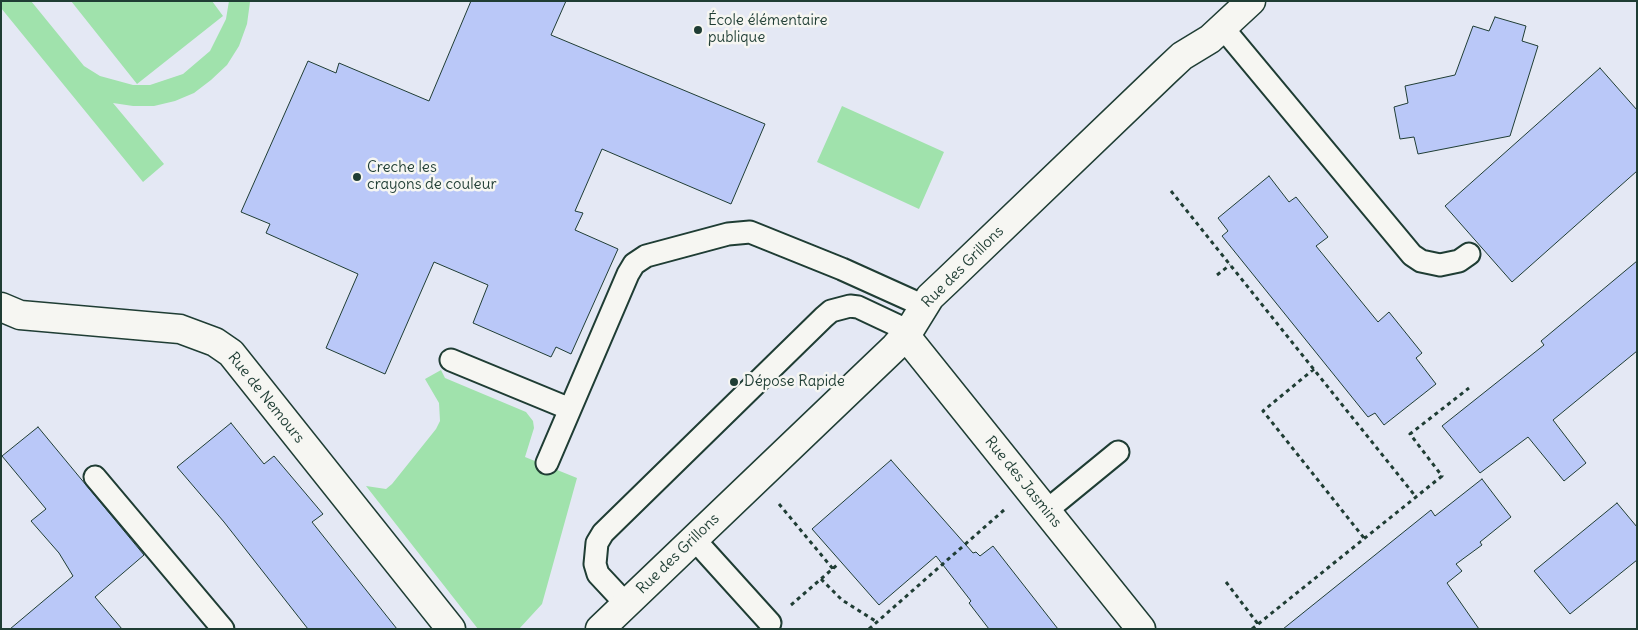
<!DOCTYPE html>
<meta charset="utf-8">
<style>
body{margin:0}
#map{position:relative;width:1638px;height:630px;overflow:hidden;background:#e4e8f4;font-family:Delius,sans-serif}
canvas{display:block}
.frame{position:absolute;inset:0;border:2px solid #1f3d34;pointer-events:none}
</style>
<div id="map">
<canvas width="1638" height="630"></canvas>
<div class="frame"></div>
</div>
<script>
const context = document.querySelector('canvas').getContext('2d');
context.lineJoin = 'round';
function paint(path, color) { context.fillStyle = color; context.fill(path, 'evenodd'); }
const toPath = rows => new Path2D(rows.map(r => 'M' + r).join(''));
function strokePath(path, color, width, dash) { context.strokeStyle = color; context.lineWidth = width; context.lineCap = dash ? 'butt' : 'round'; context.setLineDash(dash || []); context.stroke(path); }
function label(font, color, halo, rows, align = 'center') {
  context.font = font + ' Delius,sans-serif'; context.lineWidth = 5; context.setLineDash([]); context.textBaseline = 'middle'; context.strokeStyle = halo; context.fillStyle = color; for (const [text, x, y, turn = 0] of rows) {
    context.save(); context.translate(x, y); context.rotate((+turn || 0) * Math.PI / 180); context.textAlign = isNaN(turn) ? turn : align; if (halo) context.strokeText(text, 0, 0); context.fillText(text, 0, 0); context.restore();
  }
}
paint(toPath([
 [1,1,31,1,84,66,100,76,133,85,150,85,183,74,210,51,226,19,229,1,250,2,247,24,239,46,227,65,211,80,194,93,175,101,154,106,133,106,113,103,164,164,143,182,1,8],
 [71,1,212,1,223,16,137,84],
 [842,106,944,152,919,209,817,162],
 [441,370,445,378,526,412,533,421,534,428,525,457,577,478,542,604,519,629,478,629,366,486,386,489,392,484,436,429,440,421,439,403,425,379]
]), '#a0e2ac');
const building = toPath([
 [471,1,566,1,551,35,765,124,731,204,602,149,575,211,583,213,575,230,618,249,571,354,556,347,551,357,473,323,488,285,434,262,385,374,326,348,358,274,266,233,270,224,241,212,308,61,336,73,339,63,429,101,471,1],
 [1495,17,1526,26,1522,41,1538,46,1510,136,1418,154,1414,137,1400,139,1394,107,1408,103,1405,86,1455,75,1473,26,1489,31,1495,17],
 [1600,68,1637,110,1637,171,1512,282,1445,206,1600,68],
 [1269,176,1289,202,1296,197,1328,237,1316,246,1378,322,1389,312,1422,353,1416,358,1436,384,1384,425,1375,413,1368,417,1222,236,1228,231,1218,218,1269,176],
 [1637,261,1637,351,1553,420,1586,463,1564,481,1528,437,1480,473,1442,426,1544,345,1541,341,1637,261],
 [231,423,264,464,274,456,323,514,312,522,397,629,308,629,224,522,177,467,231,423],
 [38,427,144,555,95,597,122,629,10,629,73,576,59,553,31,521,46,509,2,456,38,427],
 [891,460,973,553,976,552,980,556,993,546,1058,629,989,629,969,603,971,601,936,556,879,605,812,529,891,460],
 [1482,479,1511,517,1480,542,1482,545,1456,564,1462,571,1447,583,1479,629,1283,629,1431,510,1435,516,1482,479],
 [1617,503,1637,527,1637,560,1570,614,1534,571,1617,503]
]);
paint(building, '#bac8f8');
strokePath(building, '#1f3d34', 1);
const service = toPath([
 [1223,28,1412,255,1421,261,1440,265,1459,261,1469,254],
 [451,360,570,409],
 [547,463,628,274,634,264,646,256,728,234,750,232,842,269,924,306],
 [95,477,223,629],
 [1046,511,1118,452],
 [694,539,770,623],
 [626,604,598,574,595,564,597,543,603,533,824,317,831,311,850,306,858,307,909,331]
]);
const minor = toPath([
 [1,307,20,315,180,329,215,342,231,353,451,629],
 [905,335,1141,629],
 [600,629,895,347,909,331,930,297,948,280,1166,71,1182,56,1210,39,1251,1]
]);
strokePath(service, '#1f3d34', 25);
strokePath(minor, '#1f3d34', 31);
strokePath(toPath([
 [1171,191,1416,497],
 [1217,275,1230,265],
 [1314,369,1263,411,1364,538],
 [779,504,833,569],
 [821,579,842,600,877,622],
 [1226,582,1258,624],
 [791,605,837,565],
 [869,629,1004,510],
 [1252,629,1442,476,1410,434,1469,388]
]), '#1f3d34', 3, [4, 4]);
strokePath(service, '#f6f6f2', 21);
strokePath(minor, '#f6f6f2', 28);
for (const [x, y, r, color] of [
 [698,30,5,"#1f3d34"],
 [357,177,5,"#1f3d34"],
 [734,382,5,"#1f3d34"]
]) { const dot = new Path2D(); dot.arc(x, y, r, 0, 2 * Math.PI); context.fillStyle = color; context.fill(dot); strokePath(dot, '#f6f6f2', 2); }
label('15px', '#1f3d34', '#f6f6f2', [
 ["École élémentaire",708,21],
 ["publique",708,38],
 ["Creche les",367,168],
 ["crayons de couleur",367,185],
 ["Dépose Rapide",744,382]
], 'left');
label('15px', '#1f3d34', '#f6f6f2', [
 ["Rue des Grillons",963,267,-45],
 ["Rue de Nemours",266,398,51],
 ["Rue des Jasmins",1023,482,51],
 ["Rue des Grillons",678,554,-44]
]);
</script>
